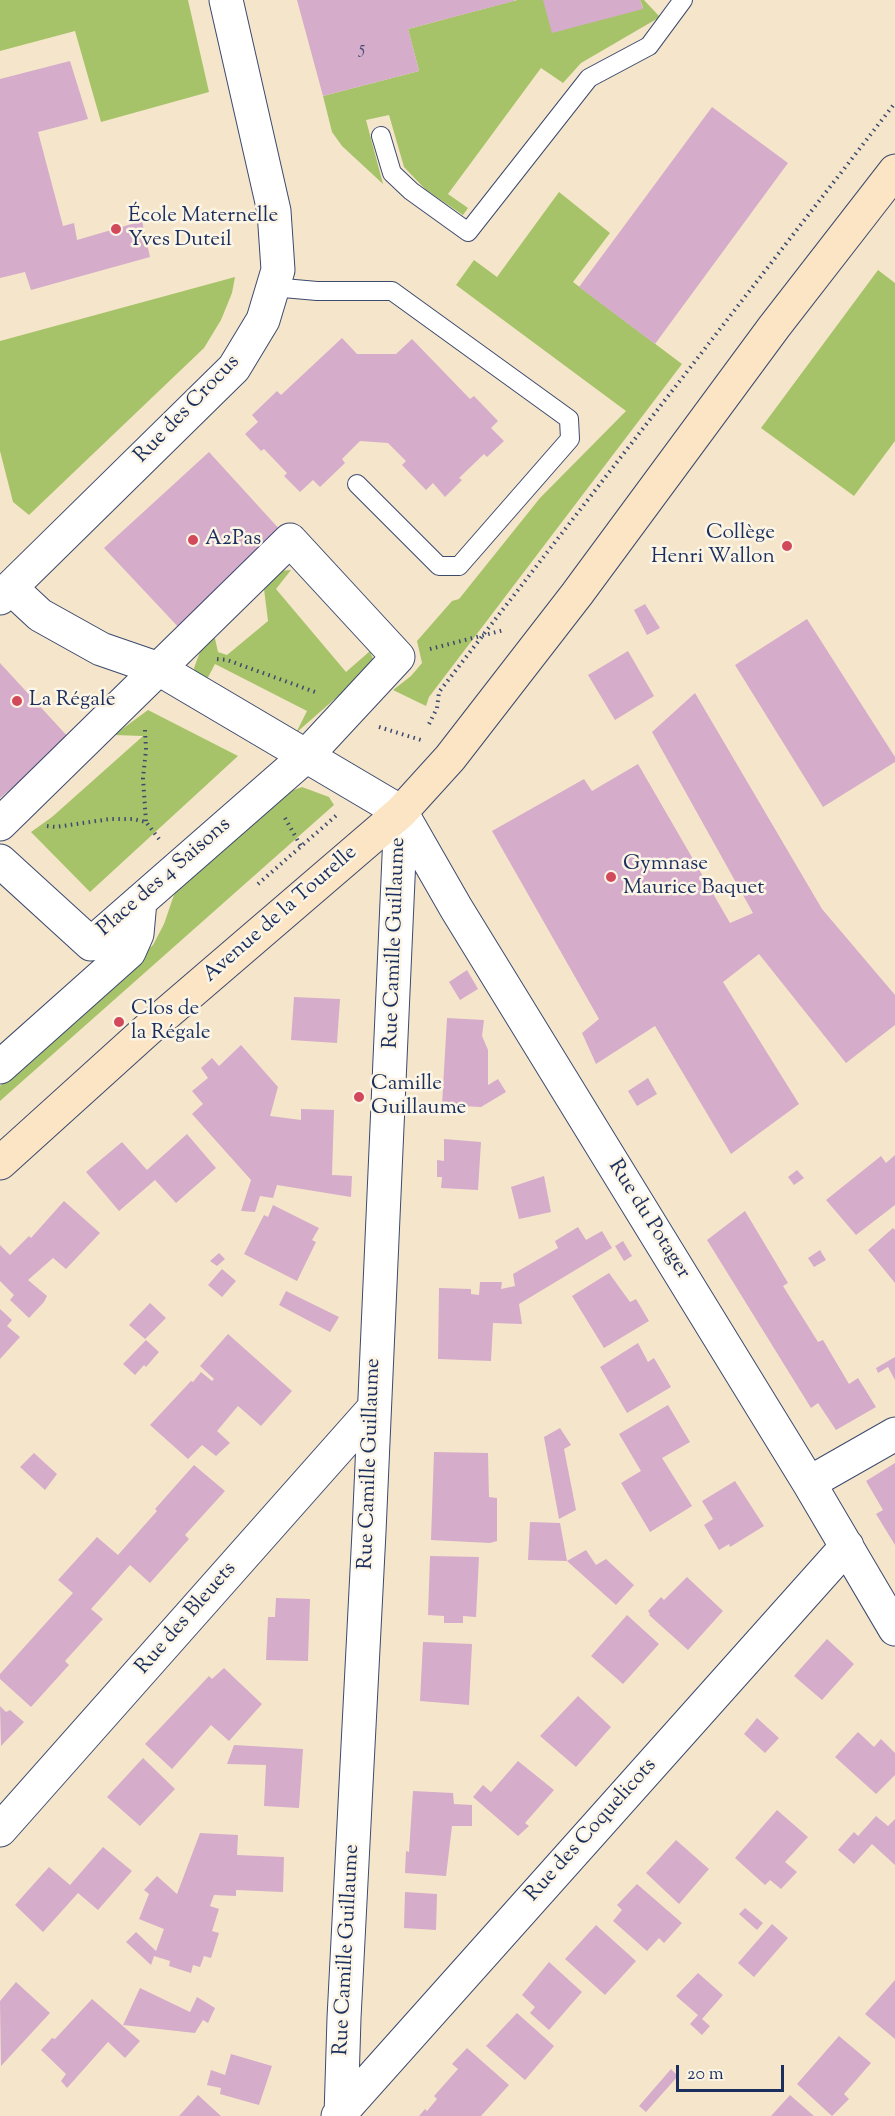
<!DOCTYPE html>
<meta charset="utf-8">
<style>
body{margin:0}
#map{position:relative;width:895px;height:2116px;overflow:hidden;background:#f5e6cb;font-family:"Sorts Mill Goudy",serif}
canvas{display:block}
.scale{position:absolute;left:676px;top:2065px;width:108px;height:27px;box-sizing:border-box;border:3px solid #1b2f5e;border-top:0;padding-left:8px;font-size:18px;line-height:21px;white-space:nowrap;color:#1b2f5e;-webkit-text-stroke:4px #fcf5e5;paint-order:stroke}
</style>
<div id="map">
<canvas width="895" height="2116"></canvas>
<div class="scale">20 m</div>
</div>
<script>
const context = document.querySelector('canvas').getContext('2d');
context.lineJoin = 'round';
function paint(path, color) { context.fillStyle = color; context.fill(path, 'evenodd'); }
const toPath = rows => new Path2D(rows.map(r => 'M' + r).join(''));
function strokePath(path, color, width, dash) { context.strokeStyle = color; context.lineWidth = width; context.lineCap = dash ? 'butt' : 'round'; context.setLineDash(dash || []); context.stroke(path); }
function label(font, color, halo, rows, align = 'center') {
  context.font = font + ' "Sorts Mill Goudy",serif'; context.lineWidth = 5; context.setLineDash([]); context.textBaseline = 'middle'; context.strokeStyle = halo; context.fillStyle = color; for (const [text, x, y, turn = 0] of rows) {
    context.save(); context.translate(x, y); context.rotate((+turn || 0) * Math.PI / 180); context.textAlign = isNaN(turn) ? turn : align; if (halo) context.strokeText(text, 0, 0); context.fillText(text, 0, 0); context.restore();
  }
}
paint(toPath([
 [0,0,188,0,209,92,101,122,75,31,0,51],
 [517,0,543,0,643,8,640,0,644,0,660,17,581,63,563,83,541,68,448,194,468,208,463,215,426,190,404,167,389,115,366,120,383,184,342,146,332,132,323,96,419,71,408,29],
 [559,192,610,233,573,282,682,364,429,697,426,706,393,690,411,676,422,663,417,641,452,601,459,599,540,498,626,411,456,285,474,260,497,277],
 [878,270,895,283,895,441,854,496,761,428],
 [235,277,232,293,221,320,204,348,29,515,13,502,0,451,0,341],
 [291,570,276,589,346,672,370,651,373,659,370,668,296,733,307,711,215,664,203,687,196,677,194,668,201,649,214,634,218,652,227,655,268,621,264,589,278,571],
 [148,710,238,756,90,892,31,832,52,817,143,736,114,735],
 [302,787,329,797,334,805,0,1101,0,1086,153,945,164,924,175,892,285,793]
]), '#a7c369');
paint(toPath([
 [297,0,514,0,514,1,408,29,419,71,323,96],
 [543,0,640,0,643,9,552,33],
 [70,61,88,119,38,132,63,226,74,223,77,240,142,221,150,257,31,290,25,272,0,278,0,79],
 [712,107,788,163,655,344,579,287],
 [342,338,357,354,396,354,412,339,470,399,474,396,498,421,491,428,504,441,487,457,484,454,459,478,462,480,445,497,433,483,426,490,402,465,406,461,388,443,360,441,342,459,345,463,320,487,313,480,300,492,284,476,287,473,264,449,261,451,245,434,258,422,252,415,277,391,281,395],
 [209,452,282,532,182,631,104,548],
 [645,604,660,628,647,635,634,610],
 [807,619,895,757,895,762,823,807,735,665],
 [628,651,654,696,615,720,588,675],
 [0,663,70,739,0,798],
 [695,693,822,909,895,995,895,1025,846,1063,759,954,723,982,799,1104,731,1154,655,1026,596,1064,582,1033,599,1019,492,831,584,779,592,791,638,764,730,923,753,913,652,732],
 [467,970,478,989,460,1000,449,982],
 [294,997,340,999,337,1043,291,1040],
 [447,1018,484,1020,482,1036,488,1050,488,1085,498,1079,506,1092,481,1107,442,1105],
 [241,1045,278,1087,270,1116,301,1120,301,1109,334,1110,332,1175,352,1176,351,1197,277,1185,273,1198,260,1196,255,1212,241,1211,251,1180,192,1114,203,1104,192,1091,208,1078,201,1068,212,1058,219,1066],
 [648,1078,657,1094,637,1106,628,1091],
 [187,1134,216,1168,176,1203,155,1180,119,1211,86,1172,122,1142,147,1170],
 [444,1139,481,1142,478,1190,441,1188,442,1177,437,1177,437,1160,444,1161],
 [895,1155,895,1205,856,1235,826,1200,881,1156,886,1163],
 [797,1170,804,1178,794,1185,788,1177],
 [544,1176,551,1212,519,1219,511,1187],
 [64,1201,100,1233,66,1269,53,1258,28,1280,47,1296,44,1302,29,1318,10,1300,14,1295,0,1281,0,1245,10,1255,29,1236,31,1238],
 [273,1205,319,1228,312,1240,316,1242,297,1281,244,1254,264,1215,268,1217],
 [745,1211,788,1283,783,1286,818,1342,823,1340,849,1384,858,1378,876,1407,836,1430,818,1403,811,1408,707,1240],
 [578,1227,586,1240,602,1231,612,1248,519,1304,522,1324,493,1323,491,1361,438,1359,439,1288,471,1289,471,1294,479,1295,480,1282,502,1282,501,1289,515,1286,513,1274,558,1248,555,1241],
 [893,1228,895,1230,895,1283,868,1250],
 [623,1241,632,1256,624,1261,615,1246],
 [820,1250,826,1260,814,1267,808,1258],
 [219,1253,225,1259,217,1266,210,1261],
 [222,1269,236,1281,222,1297,208,1285],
 [609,1273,630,1302,636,1299,649,1321,604,1348,572,1296],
 [286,1291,339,1317,330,1332,279,1305],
 [150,1303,166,1318,145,1339,129,1325],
 [0,1309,12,1320,7,1326,20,1337,0,1359],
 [228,1334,292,1391,261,1426,238,1406,217,1431,230,1443,216,1456,202,1445,188,1459,150,1425,191,1381,193,1382,201,1372,212,1381,214,1379,200,1366],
 [146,1340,159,1352,146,1367,144,1365,135,1375,123,1364],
 [638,1343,648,1362,654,1358,671,1387,627,1413,600,1367],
 [895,1357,895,1380,888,1367,878,1373,876,1368],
 [668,1405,690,1442,662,1458,692,1506,650,1532,621,1483,641,1471,619,1434],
 [560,1428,571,1445,564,1449,576,1510,559,1519,544,1437],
 [434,1452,488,1453,489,1497,497,1498,497,1541,490,1543,431,1540],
 [34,1453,57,1474,45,1490,20,1467],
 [895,1463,895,1545,876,1514,883,1510,866,1481],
 [194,1465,225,1491,185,1535,189,1539,150,1583,130,1565,91,1609,103,1619,65,1661,69,1665,31,1707,0,1679,0,1674,73,1593,58,1580,97,1537,118,1555,157,1511,155,1509],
 [735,1481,764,1526,730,1547,729,1544,719,1550,704,1525,713,1519,702,1501],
 [530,1522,560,1523,567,1561,528,1560],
 [586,1550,596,1565,606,1559,634,1585,616,1605,567,1561],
 [430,1556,479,1557,476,1617,463,1616,463,1623,444,1623,444,1616,428,1615],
 [687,1577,723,1611,688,1650,649,1615,650,1614,648,1611,661,1597,664,1600],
 [276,1598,310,1599,308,1661,266,1660,268,1617,275,1617],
 [627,1615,659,1644,623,1684,591,1656],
 [827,1639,854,1664,822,1700,794,1676],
 [423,1642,472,1644,469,1705,420,1701],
 [224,1668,262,1704,229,1741,211,1725,172,1769,145,1744,209,1676,212,1679],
 [578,1696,611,1727,576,1767,540,1736],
 [0,1706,6,1712,10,1710,24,1722,1,1746],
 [757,1718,779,1738,765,1753,744,1734],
 [858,1732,874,1747,881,1739,895,1753,895,1775,876,1794,835,1757],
 [234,1745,303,1749,299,1808,264,1806,266,1765,227,1764],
 [143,1758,175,1789,140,1826,107,1797],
 [518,1761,554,1790,525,1823,529,1826,518,1836,473,1797,483,1785,491,1792],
 [413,1791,453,1793,454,1804,472,1805,472,1826,452,1826,446,1876,405,1873,406,1851,409,1852],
 [777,1810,808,1837,785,1862,797,1872,781,1889,770,1880,765,1885,735,1858],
 [876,1816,888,1826,895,1819,895,1865,872,1844,854,1864,838,1850,854,1832,858,1836],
 [200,1833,238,1835,237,1855,284,1857,283,1892,236,1890,236,1896,214,1895,210,1906,219,1909,212,1931,219,1933,211,1958,204,1956,200,1967,193,1965,191,1973,169,1966,170,1961,154,1956,151,1965,126,1942,136,1932,156,1951,164,1929,139,1919,149,1894,144,1890,157,1876,177,1894],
 [676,1840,709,1869,679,1904,646,1873],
 [103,1847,132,1871,98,1910,78,1893,43,1932,15,1905,49,1867,70,1885],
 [637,1884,682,1923,664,1943,659,1938,647,1951,613,1921,622,1910,617,1905],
 [405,1892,437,1894,436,1930,404,1928],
 [745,1908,763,1923,757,1930,739,1914],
 [772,1924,788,1938,754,1977,738,1963],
 [596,1925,636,1961,605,1995,565,1959],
 [549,1962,582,1992,549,2030,530,2013,535,2007,522,1995],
 [698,1973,723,1995,702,2019,710,2026,702,2035,690,2024,698,2015,676,1996],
 [895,1980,895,2039,865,2014],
 [16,1982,50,2013,1,2066,0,2001],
 [140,1988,190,2012,197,1997,215,2008,208,2023,203,2020,195,2033,123,2025],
 [92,1999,140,2041,125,2058,108,2042,67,2088,61,2081,66,2074,41,2050,52,2038,55,2039],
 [517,2013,554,2046,525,2080,486,2046],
 [839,2036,871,2063,844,2094,849,2099,832,2116,797,2084],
 [467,2048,509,2085,481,2116,419,2116,425,2109,427,2111,437,2099,434,2096,458,2069,452,2064],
 [231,2054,272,2066,259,2105,220,2094,221,2088,207,2085,211,2070,225,2075],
 [671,2069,678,2076,646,2112,639,2106],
 [198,2095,221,2116,179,2116],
 [790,2095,814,2116,771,2116]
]), '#d5acca');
const lane = toPath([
 [381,136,392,173,411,191,468,232,589,78,649,46,683,0],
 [272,287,317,291,392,291,569,419,570,439,459,566,439,566,357,484]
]);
const street = toPath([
 [11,588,40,615,101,649,159,669,401,812,456,908,809,1483,895,1629],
 [0,598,234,368,263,320,278,270,274,211,226,0],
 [0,824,290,540,398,657,306,756,91,944,0,861],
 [0,1067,129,952,137,934,140,901],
 [809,1483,895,1434],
 [0,1830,374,1408],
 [338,2116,847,1546],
 [341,2116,344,2018,369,1532,401,812]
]);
const secondary = toPath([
 [0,1163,146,1031,401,812,450,758,577,594,774,327,895,171]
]);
strokePath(lane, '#3c4a6e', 20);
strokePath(street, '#3c4a6e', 35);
strokePath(secondary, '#3c4a6e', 35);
strokePath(toPath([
 [430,649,504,630],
 [217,659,227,660,318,693],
 [429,724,437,708,439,692,895,103],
 [379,727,421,740],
 [145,730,146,750,143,778,146,822],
 [285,818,302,848],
 [47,826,56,827,110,819,133,819,146,822,159,839],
 [258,884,338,814]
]), '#3c4a6e', 4, [1.5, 4.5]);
strokePath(lane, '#fff', 18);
strokePath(street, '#fff', 33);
strokePath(secondary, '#fce5c4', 33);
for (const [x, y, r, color] of [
 [116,229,6,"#d1495b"],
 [193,540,6,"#d1495b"],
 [787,546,6,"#d1495b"],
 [17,701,6,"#d1495b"],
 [611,877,6,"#d1495b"],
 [119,1022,6,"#d1495b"],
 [359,1097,6,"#d1495b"]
]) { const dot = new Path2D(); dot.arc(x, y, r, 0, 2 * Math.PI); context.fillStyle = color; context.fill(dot); strokePath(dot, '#fcf5e5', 2); }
label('18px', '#4a4e79', null, [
 ["5",362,50]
]);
label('21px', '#1b2f5e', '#fcf5e5', [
 ["École Maternelle",128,217],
 ["Yves Duteil",128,241],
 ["Collège",775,534,"right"],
 ["Henri Wallon",775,558,"right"],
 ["A2Pas",205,540],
 ["La Régale",29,701],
 ["Gymnase",623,865],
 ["Maurice Baquet",623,889],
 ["Clos de",131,1010],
 ["la Régale",131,1034],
 ["Camille",371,1085],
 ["Guillaume",371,1109]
], 'left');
label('21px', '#1b2f5e', '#fcf5e5', [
 ["Rue des Crocus",188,410,-46],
 ["Place des 4 Saisons",165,878,-41],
 ["Avenue de la Tourelle",281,915,-41],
 ["Rue Camille Guillaume",396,943,-88],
 ["Rue du Potager",648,1220,58],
 ["Rue Camille Guillaume",371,1464,-88],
 ["Rue des Bleuets",187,1619,-49],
 ["Rue des Coquelicots",592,1831,-48],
 ["Rue Camille Guillaume",348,1950,-87]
]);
</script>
